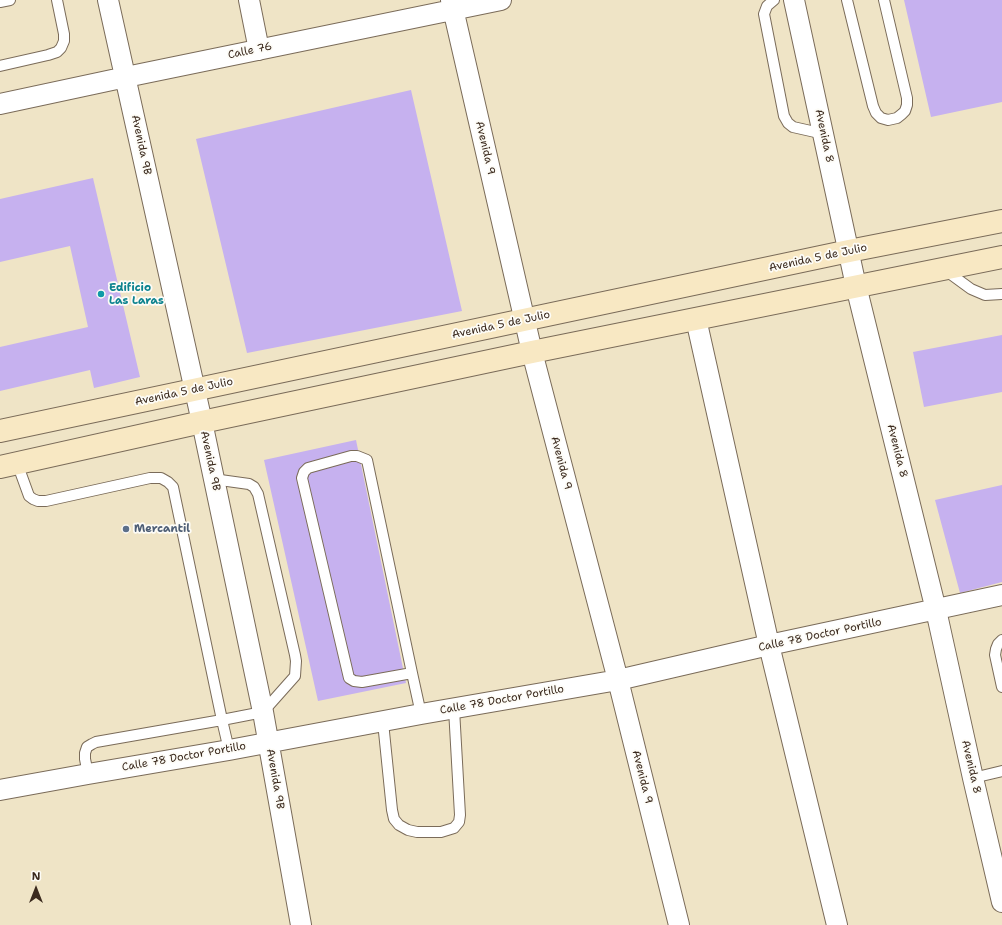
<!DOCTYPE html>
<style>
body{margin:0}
#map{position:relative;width:1002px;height:925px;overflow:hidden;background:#efe4c6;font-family:"Shantell Sans",sans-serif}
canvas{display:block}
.north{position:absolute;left:16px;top:869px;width:40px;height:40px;-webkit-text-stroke:3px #fdfcf7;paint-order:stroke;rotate:0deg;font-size:11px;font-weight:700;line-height:16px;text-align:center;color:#3b2a1e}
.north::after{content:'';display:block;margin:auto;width:14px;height:18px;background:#3b2a1e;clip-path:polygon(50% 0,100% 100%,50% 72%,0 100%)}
</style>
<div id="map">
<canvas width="1002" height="925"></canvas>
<div class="north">N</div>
</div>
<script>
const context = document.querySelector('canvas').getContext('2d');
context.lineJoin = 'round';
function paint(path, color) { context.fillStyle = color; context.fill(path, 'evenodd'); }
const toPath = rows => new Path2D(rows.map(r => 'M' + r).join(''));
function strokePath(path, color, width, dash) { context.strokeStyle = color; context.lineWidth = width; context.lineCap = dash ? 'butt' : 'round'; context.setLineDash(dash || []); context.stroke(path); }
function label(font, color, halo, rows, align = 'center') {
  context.font = font + ' "Shantell Sans",sans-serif'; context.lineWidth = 3.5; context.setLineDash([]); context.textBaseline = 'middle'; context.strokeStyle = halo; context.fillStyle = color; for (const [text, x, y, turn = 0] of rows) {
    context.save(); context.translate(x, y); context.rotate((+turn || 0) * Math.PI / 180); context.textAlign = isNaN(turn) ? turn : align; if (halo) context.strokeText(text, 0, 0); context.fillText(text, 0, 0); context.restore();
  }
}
paint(toPath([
 [904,0,1002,0,1002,102,931,117],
 [411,90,462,311,247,353,196,139],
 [93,178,140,377,94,388,90,370,0,391,0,347,88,327,70,246,0,262,0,199],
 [1002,335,1002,392,924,407,913,352],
 [356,440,406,683,318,701,264,460],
 [1002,485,1002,582,960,593,935,500]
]), '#c6b1ef');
const service = toPath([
 [774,0,767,6,764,14,784,116,788,123,793,127,824,134],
 [847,0,873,106,876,113,881,118,888,120,897,118,902,114,905,111,907,105,907,98,884,0],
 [0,2,10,0],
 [0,66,48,55,57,52,61,48,64,41,64,34,57,0],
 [945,270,971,289,985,295,1002,294],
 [17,463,29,496,33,499,38,501,46,501,150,478,161,478,168,482,173,487,222,720,263,712,295,676,296,661,295,655,258,494,254,487,249,484,213,479],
 [1002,640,998,644,996,649,995,655,1002,687],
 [412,673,362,682,354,681,349,678,302,478,304,472,308,468,351,456,357,456,367,460,412,673,421,714],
 [383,722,392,810,394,819,399,825,408,830,417,832,441,832,454,828,459,822,460,815,454,709],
 [88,774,85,759,85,753,87,747,92,744,96,742,222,720,229,750],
 [973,778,1002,771]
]);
const minor = toPath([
 [108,0,202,422,263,712,301,925],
 [249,0,259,50],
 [451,0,532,352,618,680,679,925],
 [794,0,856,286,936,610,973,778,1002,902],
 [0,104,126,77,501,0],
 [696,319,769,645,837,925],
 [0,790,88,774,229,750,421,714,618,680,769,645,1002,595]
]);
const secondary = toPath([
 [0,431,849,251,1002,221],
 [0,467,202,422,532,352,1002,257]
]);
strokePath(service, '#7a6b59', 12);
strokePath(minor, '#7a6b59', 22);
strokePath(secondary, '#7a6b59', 24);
strokePath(service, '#fff', 10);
strokePath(minor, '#fff', 20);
strokePath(secondary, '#f8e8c3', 22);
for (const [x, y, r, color] of [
 [101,294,4,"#0f9aa8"],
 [126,529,4,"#5c6f8a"]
]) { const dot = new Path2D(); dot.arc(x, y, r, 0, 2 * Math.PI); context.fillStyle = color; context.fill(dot); strokePath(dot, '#fdfcf7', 1.5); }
label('11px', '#3b2a1e', '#fdfcf7', [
 ["Calle 76",250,51,-12],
 ["Avenida 8",824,136,78],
 ["Avenida 9B",141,145,78],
 ["Avenida 9",485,148,77],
 ["Avenida 5 de Julio",818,258,-12],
 ["Avenida 5 de Julio",501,325,-12],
 ["Avenida 5 de Julio",184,392,-12],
 ["Avenida 8",897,451,76],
 ["Avenida 9B",210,461,78],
 ["Avenida 9",561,463,75],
 ["Calle 78 Doctor Portillo",820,635,-12],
 ["Calle 78 Doctor Portillo",502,700,-10],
 ["Calle 78 Doctor Portillo",184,757,-10],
 ["Avenida 8",971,767,77],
 ["Avenida 9",642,777,76],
 ["Avenida 9B",275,779,80]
]);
label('bold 11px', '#0d838f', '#fdfcf7', [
 ["Edificio",109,288],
 ["Las Laras",109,301]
], 'left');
label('bold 11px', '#4e5e75', '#fdfcf7', [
 ["Mercantil",134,529]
], 'left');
</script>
